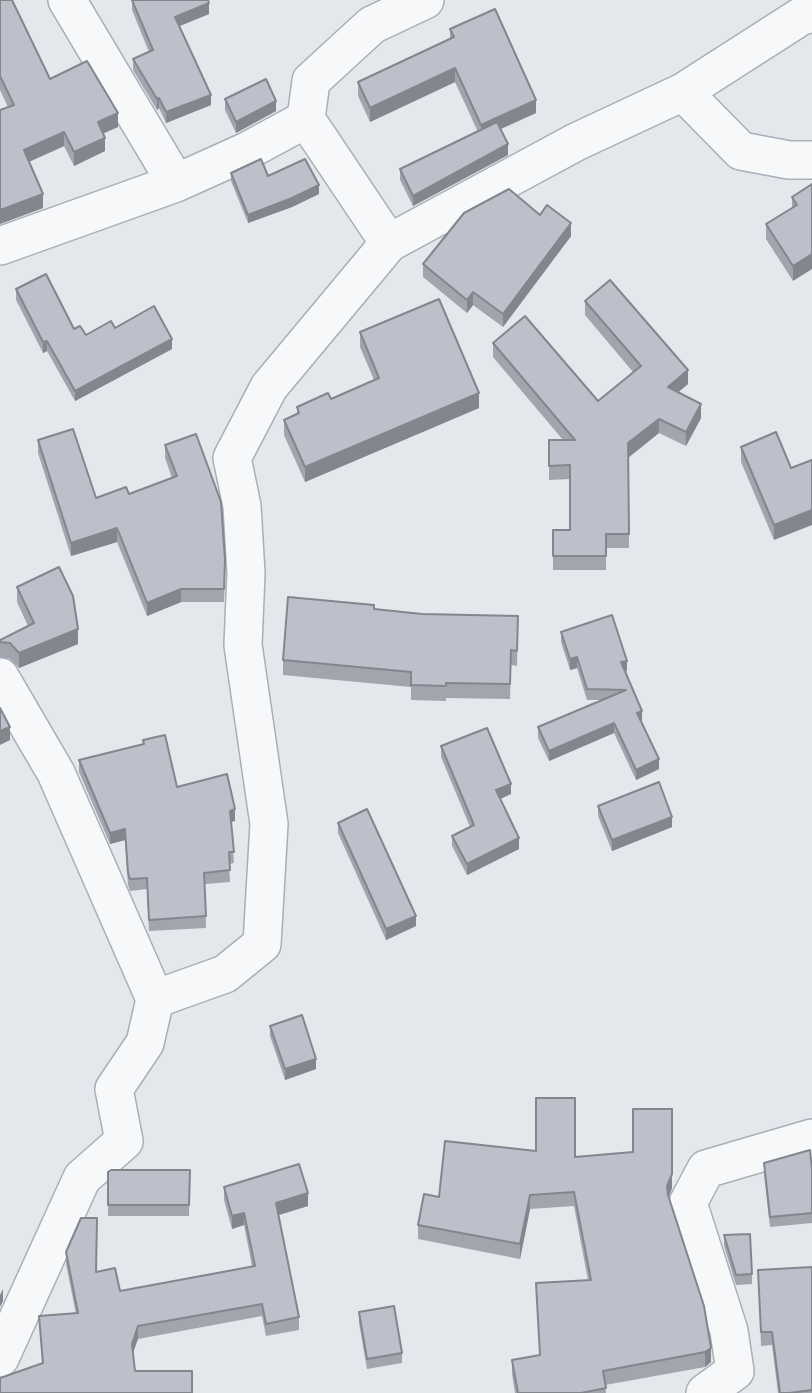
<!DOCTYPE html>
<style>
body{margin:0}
canvas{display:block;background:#e4e7ec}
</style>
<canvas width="812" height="1393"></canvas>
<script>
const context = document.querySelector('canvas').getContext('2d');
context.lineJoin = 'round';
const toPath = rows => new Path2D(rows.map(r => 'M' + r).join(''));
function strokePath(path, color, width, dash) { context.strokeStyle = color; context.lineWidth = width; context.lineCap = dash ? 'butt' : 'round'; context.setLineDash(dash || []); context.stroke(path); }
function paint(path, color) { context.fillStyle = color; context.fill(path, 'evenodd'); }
const minor = toPath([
 [67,0,176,183],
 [683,92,741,151,789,160,812,160],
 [306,119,389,243],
 [0,246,176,183,247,151,306,119,311,81,372,25,425,0],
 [0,677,56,773,155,999,145,1043,114,1089,124,1141,82,1178,0,1358],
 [155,999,225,974,262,944,269,824,243,645,246,573,242,506,232,458,269,387,389,243,576,142,683,92,800,17,812,13],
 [705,1393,735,1371,729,1331,688,1203,706,1169,812,1138]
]);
strokePath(minor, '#a9aeb7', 40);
strokePath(minor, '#f7f8fa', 37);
paint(toPath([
 [0,0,50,79,118,127,103,133,105,151,74,166,64,146,29,162,43,208,0,224,0,110,8,107,0,90],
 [132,0,209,14,179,26,211,105,166,123,159,108,157,110,133,70,133,59,149,52,132,10],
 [450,29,536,113,500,129,508,155,413,206,400,180,400,169,478,132,455,82,370,122,358,96,358,82,450,39],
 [225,99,276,111,236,133,225,110],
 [231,173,268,176,319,194,292,207,248,223,231,181],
 [812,184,793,281,766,239,766,224,792,208,792,197],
 [540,215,571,236,503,327,473,305,467,313,423,277,423,264],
 [16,289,74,329,86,335,115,328,172,349,75,401,47,351,43,353,16,300],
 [585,301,688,384,678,392,701,418,686,446,659,433,628,457,629,548,606,548,606,570,553,570,553,530,570,530,570,479,549,480,549,440,563,440,493,357,493,343,598,401,633,372,585,315],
 [360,332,479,408,305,482,284,435,284,420,297,414,297,407,331,399,374,380,360,347],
 [776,432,774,540,741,462,741,447],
 [38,440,96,498,129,494,172,478,165,458,165,445,225,573,224,602,181,602,147,616,117,542,71,556,38,453],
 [17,587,78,644,19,668,10,659,0,657,0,640,28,626,17,602],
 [374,609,422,614,518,616,517,666,511,665,510,699,446,698,446,701,411,700,411,687,283,675,283,660],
 [561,632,627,671,625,672,642,721,641,722,659,769,636,780,614,733,549,761,538,738,538,727,602,700,587,700,577,668,570,670,561,642],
 [143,740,177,787,235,821,231,822,234,863,229,864,230,882,205,884,206,928,149,931,147,889,130,891,128,885,125,840,110,844,79,772,79,760,143,745],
 [441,746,511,794,500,799,519,849,467,875,452,846,452,836,470,827,441,757],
 [598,806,672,827,612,851,598,816],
 [338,823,416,926,386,940,338,833],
 [270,1026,316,1069,285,1080,270,1036],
 [575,1157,672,1188,669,1197,711,1362,705,1367,605,1385,606,1393,515,1393,512,1374,512,1360,540,1355,536,1283,588,1280,574,1206,530,1209,520,1259,418,1239,418,1225,439,1197],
 [764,1163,812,1170,812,1223,770,1227,764,1174],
 [190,1170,189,1216,108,1216,108,1172],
 [224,1187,308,1206,278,1215,299,1317,299,1330,266,1336,262,1316,138,1339,42,1363,39,1316,76,1314,66,1264,66,1252,96,1272,120,1291,252,1266,244,1225,232,1229,224,1200],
 [724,1235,752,1274,752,1284,736,1285,724,1246],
 [812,1267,812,1393,778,1393,772,1345,761,1346,758,1270],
 [359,1312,402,1353,402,1363,367,1369,359,1323]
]), '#a1a5ae');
paint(toPath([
 [209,3,209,14,175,28,175,17],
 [455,68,455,82,370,122,370,108],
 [211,95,211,105,166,123,166,112],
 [159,98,159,108,157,110,157,99],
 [536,100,536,113,481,138,481,125],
 [276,101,276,111,236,133,236,122],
 [118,113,118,127,98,136,98,122],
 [64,132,64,146,24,164,24,150],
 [105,138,105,151,74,166,74,152],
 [508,144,508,155,413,206,413,196],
 [319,185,319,194,292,207,248,223,248,215],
 [43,194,43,208,0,224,0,210],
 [571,223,571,236,503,327,503,314],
 [812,254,812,269,793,281,793,266],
 [473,292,473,305,467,313,467,300],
 [172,339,172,349,75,401,75,391],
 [47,341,47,351,43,353,43,342],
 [688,370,688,384,668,401,668,387],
 [479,393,479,408,305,482,305,467],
 [701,404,701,418,686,446,686,432],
 [659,419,659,433,628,458,628,443],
 [812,510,812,525,774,540,774,525],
 [117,528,117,542,71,556,71,543],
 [181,589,181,602,147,616,147,603],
 [78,629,78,644,19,668,19,653],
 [577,657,577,668,570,670,570,659],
 [627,661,627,671,621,673,621,662],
 [642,711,642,721,637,723,637,713],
 [614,723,614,733,549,761,549,751],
 [10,727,10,740,0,745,0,731],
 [659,759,659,769,636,780,636,770],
 [511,784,511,794,496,801,496,790],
 [235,809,235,821,230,822,230,811],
 [672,817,672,827,612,851,612,840],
 [125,829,125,840,110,844,110,833],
 [519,838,519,849,467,875,467,864],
 [416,916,416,926,386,940,386,929],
 [316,1059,316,1069,285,1080,285,1069],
 [672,1174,672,1188,667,1201,667,1186],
 [308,1193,308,1206,276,1216,276,1203],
 [530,1195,530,1209,520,1259,520,1244],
 [244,1213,244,1225,232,1229,232,1216],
 [3,1289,3,1301,0,1307,0,1295],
 [138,1326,138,1339,132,1356,132,1344],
 [711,1348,711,1362,705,1367,705,1352]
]), '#83868d');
const building = toPath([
 [0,0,12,0,50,79,87,61,118,113,98,122,105,138,74,152,64,132,24,150,43,194,0,210,0,110,14,105,0,76,0,0],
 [132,0,208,0,209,3,175,17,211,95,166,112,159,98,157,99,133,59,153,50,132,0],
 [495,9,536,100,481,125,455,68,370,108,358,82,454,37,450,29,495,9],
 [266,79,276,101,236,122,225,99,266,79],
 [497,122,508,144,413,196,400,169,497,122],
 [261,159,268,176,305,159,319,185,292,198,248,215,231,173,261,159],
 [812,184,812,254,793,266,766,224,797,205,792,197,812,184],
 [509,189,540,215,547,205,571,223,503,314,473,292,467,300,423,264,464,213,509,189],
 [46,274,74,329,80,326,86,335,111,321,115,328,154,306,172,339,75,391,47,341,43,342,16,289,46,274],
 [610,280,688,370,668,387,701,404,686,432,659,419,628,443,629,534,606,534,606,556,553,556,553,530,570,530,570,465,549,466,549,440,575,440,493,343,525,316,598,401,641,366,585,301,610,280],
 [439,299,479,393,305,467,284,420,299,413,297,407,328,393,331,399,379,378,360,332,439,299],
 [73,429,96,498,126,487,129,494,177,476,165,445,196,434,221,502,225,560,224,589,181,589,147,603,117,528,71,543,38,440,73,429],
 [776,432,791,468,812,460,812,510,774,525,741,447,776,432],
 [59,567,73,596,78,629,19,653,10,643,0,642,0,640,34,623,17,587,59,567],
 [288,597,374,605,374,609,422,614,518,616,517,651,511,650,510,684,446,683,446,686,411,685,411,672,283,660,288,597],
 [612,615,627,661,621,662,642,711,637,713,659,759,636,770,614,723,549,751,538,727,626,690,587,689,577,657,570,659,561,632,612,615],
 [0,708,10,727,0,731,0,708],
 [487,728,511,784,496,790,519,838,467,864,452,836,474,825,441,746,487,728],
 [165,735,177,787,227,774,235,809,230,811,234,852,229,852,230,870,204,873,206,916,149,920,147,878,130,879,128,873,125,829,110,833,79,760,144,744,143,740,165,735],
 [659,782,672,817,612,840,598,806,659,782],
 [367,809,416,916,386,929,338,823,367,809],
 [302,1015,316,1059,285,1069,270,1026,302,1015],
 [536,1098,575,1098,575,1157,633,1152,633,1109,672,1109,672,1174,667,1186,668,1195,704,1306,711,1348,705,1352,603,1371,606,1388,581,1393,518,1393,512,1360,540,1355,536,1283,591,1280,574,1192,530,1195,520,1244,418,1225,424,1194,439,1197,445,1141,536,1151,536,1098],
 [810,1150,812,1170,812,1213,770,1217,764,1163,810,1150],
 [299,1164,308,1193,276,1203,299,1317,266,1324,262,1304,138,1326,132,1344,135,1371,192,1371,192,1393,0,1393,0,1378,43,1363,39,1316,78,1313,66,1252,81,1218,97,1218,96,1272,115,1268,120,1291,255,1266,244,1213,232,1216,224,1187,299,1164],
 [111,1170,190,1170,189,1205,108,1205,108,1172,111,1170],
 [750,1234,752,1274,736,1275,724,1235,750,1234],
 [812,1267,812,1390,789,1393,780,1393,772,1332,761,1332,758,1270,812,1267],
 [394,1306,402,1353,367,1359,359,1312,394,1306]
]);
paint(building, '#bbc0ca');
strokePath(building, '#83868d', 2);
</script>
